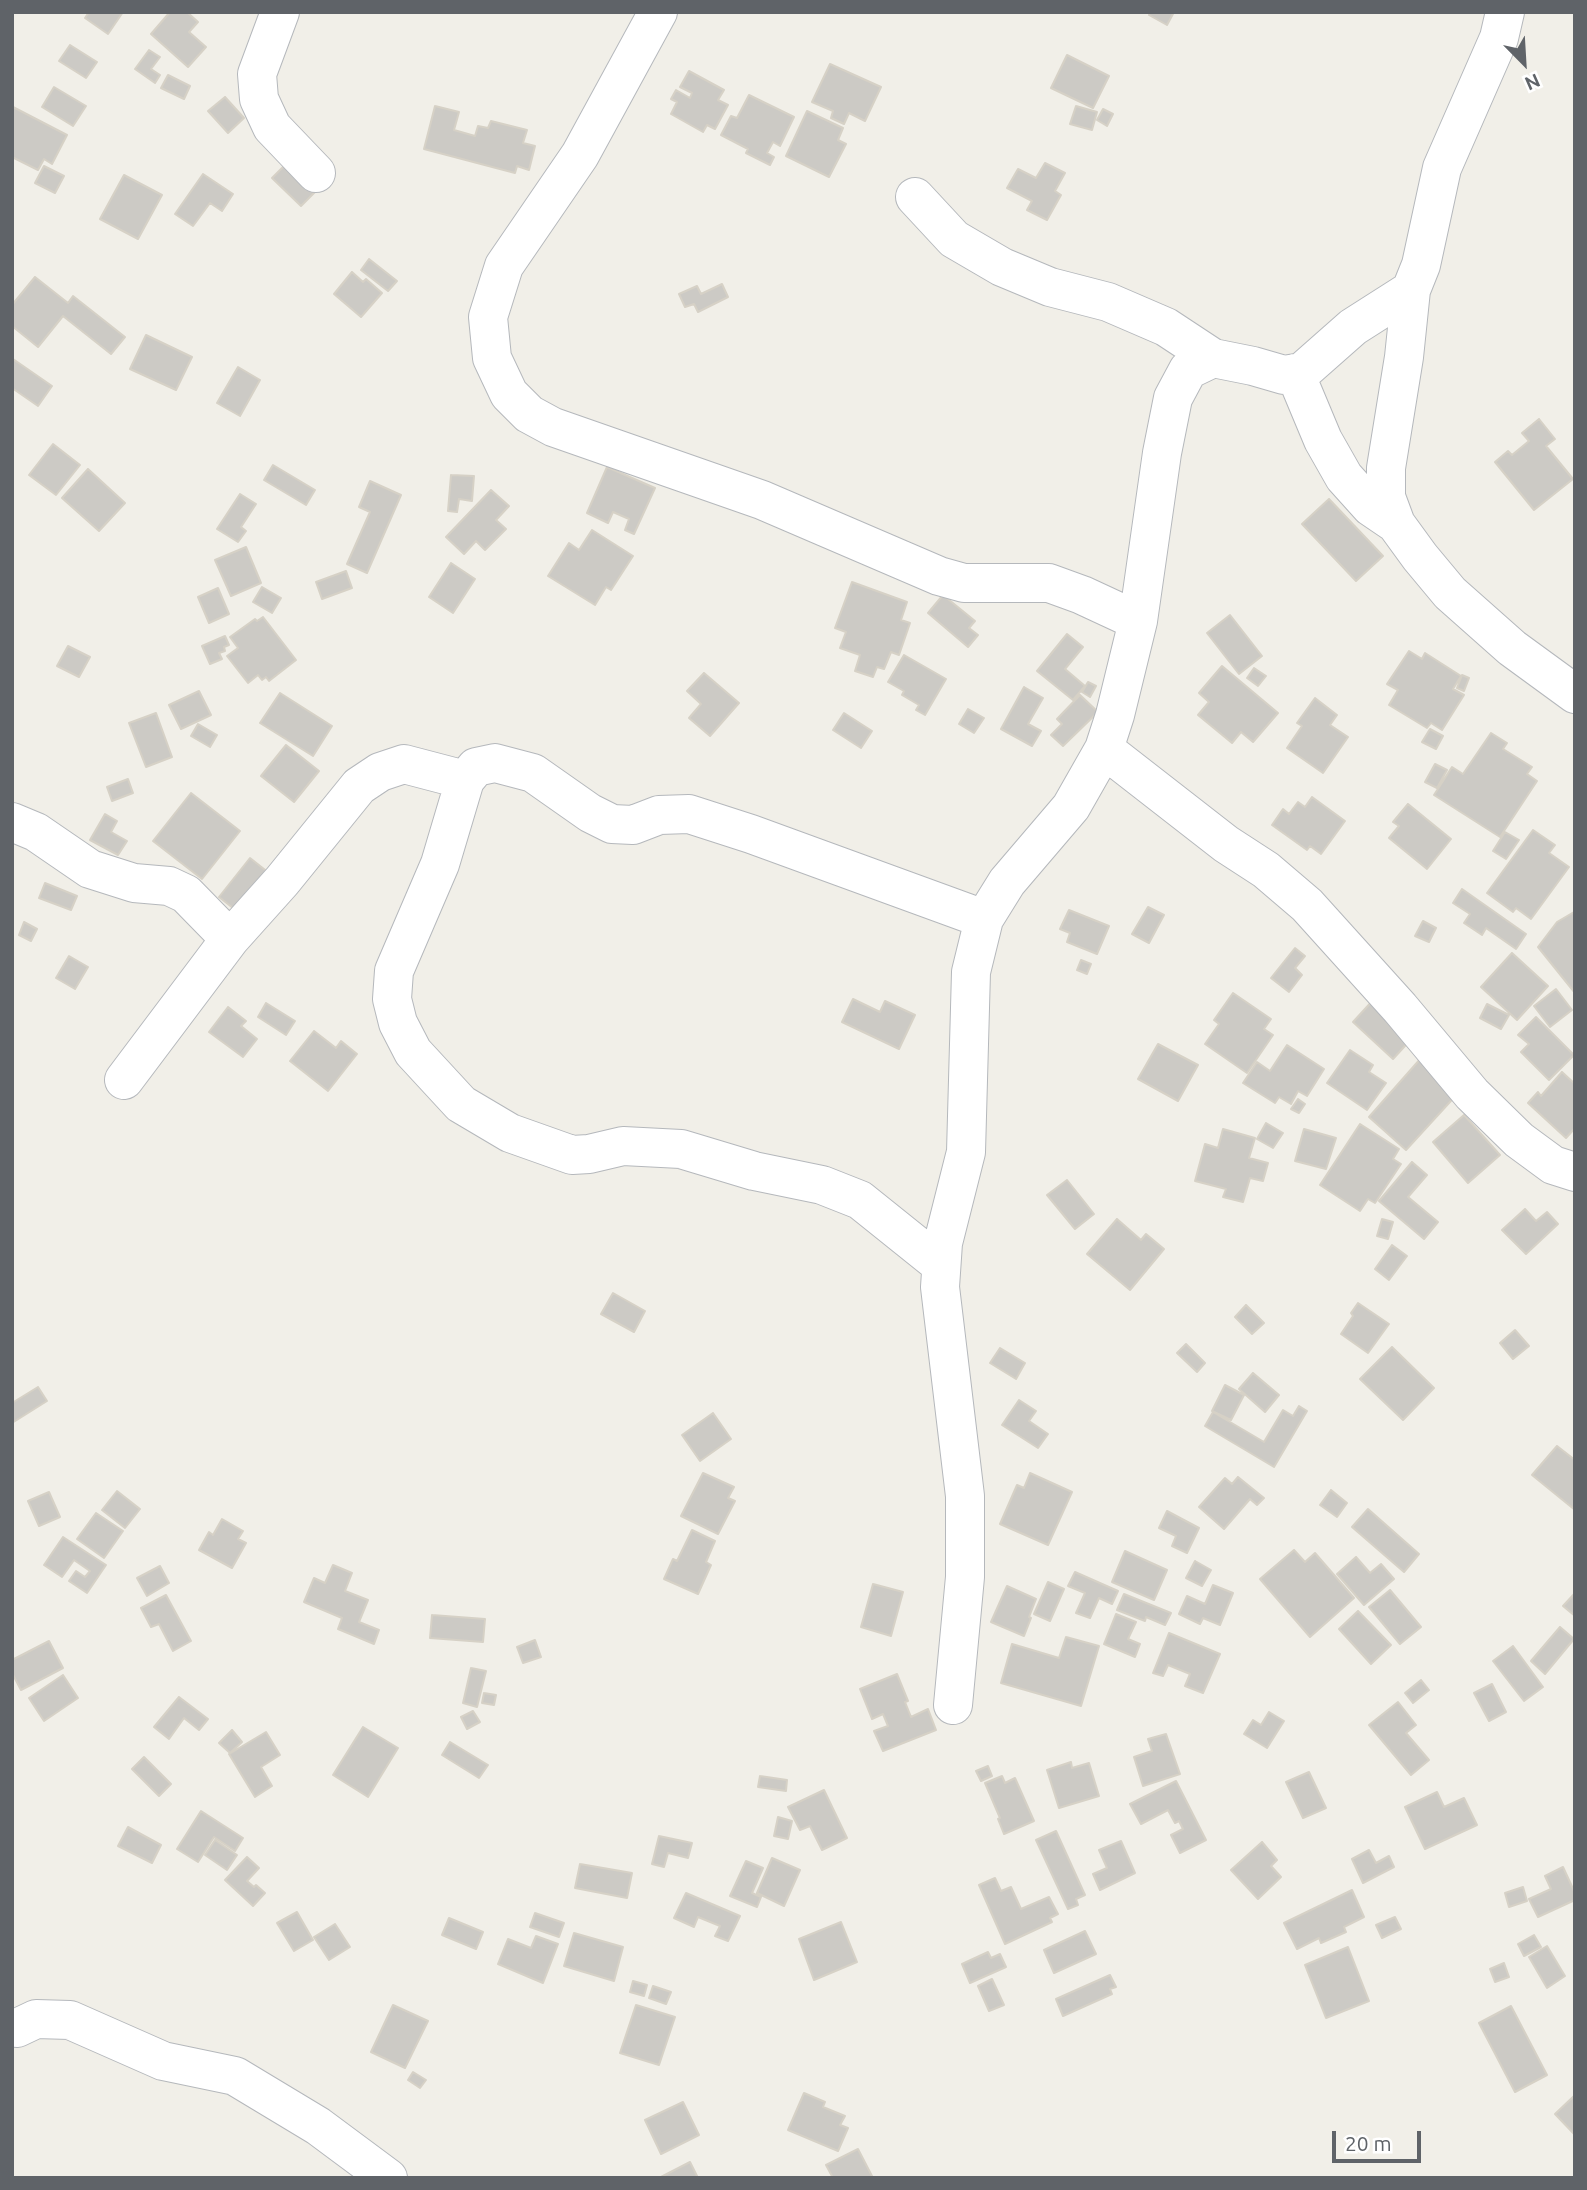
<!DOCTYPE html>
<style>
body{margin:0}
#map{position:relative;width:1587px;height:2190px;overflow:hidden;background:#f1efe8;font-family:Ubuntu,sans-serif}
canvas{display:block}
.frame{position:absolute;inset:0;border:14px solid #5f6368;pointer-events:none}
.north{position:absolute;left:1489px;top:28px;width:70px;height:70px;-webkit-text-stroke:5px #fff;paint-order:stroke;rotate:156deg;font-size:19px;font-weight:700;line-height:28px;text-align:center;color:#5f6368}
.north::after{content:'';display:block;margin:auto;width:24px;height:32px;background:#5f6368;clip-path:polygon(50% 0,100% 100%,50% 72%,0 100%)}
.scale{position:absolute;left:1332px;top:2131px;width:89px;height:32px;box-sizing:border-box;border:4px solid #5f6368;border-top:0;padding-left:9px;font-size:21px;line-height:24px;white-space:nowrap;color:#5f6368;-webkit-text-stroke:5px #fff;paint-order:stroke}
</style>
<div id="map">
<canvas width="1587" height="2190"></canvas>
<div class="frame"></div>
<div class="north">N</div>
<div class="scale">20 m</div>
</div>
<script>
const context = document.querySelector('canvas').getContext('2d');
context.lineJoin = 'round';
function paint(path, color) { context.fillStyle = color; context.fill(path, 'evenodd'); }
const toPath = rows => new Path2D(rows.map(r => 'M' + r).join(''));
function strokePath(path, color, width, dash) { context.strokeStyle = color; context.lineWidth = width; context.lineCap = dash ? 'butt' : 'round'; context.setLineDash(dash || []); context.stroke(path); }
const building = toPath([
 [89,12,123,12,108,34,85,18,89,12],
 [170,12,187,12,198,22,189,32,206,47,188,67,151,34,170,12],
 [1150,12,1174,12,1167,25,1149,15,1150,12],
 [70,45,97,62,86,78,59,61,70,45],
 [149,50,160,57,151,69,160,75,155,83,135,69,149,50],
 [1067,55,1109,76,1093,108,1051,88,1067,55],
 [830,64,881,87,865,121,849,113,844,124,831,118,833,111,812,102,830,64],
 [689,71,724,90,718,100,728,105,715,129,707,125,703,132,671,114,677,102,671,99,676,90,690,98,692,93,680,87,689,71],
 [168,75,190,86,184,99,161,88,168,75],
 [54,87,86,106,73,126,42,107,54,87],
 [749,95,794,117,780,146,773,142,767,153,774,157,770,165,746,153,748,149,721,135,731,116,737,118,749,95],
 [225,97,244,118,228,133,208,111,225,97],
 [435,106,459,112,454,130,475,136,478,126,488,128,491,121,527,130,523,143,535,146,529,170,517,166,515,173,424,149,435,106],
 [1076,106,1097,112,1092,130,1070,124,1076,106],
 [13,107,67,135,52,164,44,159,38,170,12,157,13,107],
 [1103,109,1113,114,1107,126,1097,120,1103,109],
 [807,111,843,128,838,140,846,144,829,177,786,156,807,111],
 [289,161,318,189,301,206,272,178,289,161],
 [1045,163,1065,173,1055,191,1061,195,1047,220,1027,210,1032,201,1007,188,1018,169,1036,178,1045,163],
 [44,166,64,176,55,193,35,183,44,166],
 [203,174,233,194,222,211,210,203,193,226,175,214,203,174],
 [124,175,162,195,138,239,100,219,124,175],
 [369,259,397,281,388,291,361,270,369,259],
 [352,272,363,282,366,279,382,293,361,317,334,294,352,272],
 [35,277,68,303,73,296,125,337,111,354,63,316,38,347,12,326,12,305,35,277],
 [722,284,728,297,698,312,694,304,685,307,679,294,697,286,701,294,722,284],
 [146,335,192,357,176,390,130,369,146,335],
 [13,359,52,386,38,406,12,388,13,359],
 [238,367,260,380,240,416,217,403,238,367],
 [1539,419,1555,439,1546,446,1573,479,1534,510,1495,462,1508,451,1512,455,1529,441,1522,433,1539,419],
 [53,444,80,465,56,495,29,475,53,444],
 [273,465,315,490,306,505,264,480,273,465],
 [607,467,655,488,634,534,625,530,629,519,613,512,608,523,587,513,607,467],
 [88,469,125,503,99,531,62,498,88,469],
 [451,475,474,476,472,501,459,499,457,512,448,511,451,475],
 [370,481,401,495,367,573,347,564,370,512,359,507,370,481],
 [491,490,509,506,496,520,506,529,485,550,476,541,464,554,446,537,491,490],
 [240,494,256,504,241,527,246,531,238,542,217,529,240,494],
 [1329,499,1383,556,1356,581,1302,524,1329,499],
 [592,530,633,556,611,590,606,587,595,605,548,576,569,543,579,550,592,530],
 [246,547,261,583,231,596,215,560,246,547],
 [451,563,475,579,453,613,429,597,451,563],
 [346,571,352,588,322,599,316,582,346,571],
 [852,582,907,602,901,620,910,623,899,655,891,652,884,669,877,667,873,677,855,671,860,655,840,648,846,632,835,628,852,582],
 [262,587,281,598,272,613,253,602,262,587],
 [218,588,229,614,209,623,198,597,218,588],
 [943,595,975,621,969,628,978,635,968,647,928,613,943,595],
 [1230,615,1262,656,1239,674,1207,633,1230,615],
 [263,617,296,660,269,681,266,677,262,680,258,675,248,683,227,656,238,648,230,637,255,619,257,621,263,617],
 [1067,634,1083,647,1065,669,1085,686,1073,700,1037,671,1067,634],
 [225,636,229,645,224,647,225,651,219,653,222,659,210,664,202,646,225,636],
 [68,646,90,657,79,677,57,666,68,646],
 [1409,651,1422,659,1425,653,1461,676,1453,689,1464,695,1442,730,1431,723,1427,728,1389,705,1398,690,1387,684,1409,651],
 [904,655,946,679,925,715,916,710,919,705,902,695,904,691,888,682,904,655],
 [1222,666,1278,713,1253,742,1241,732,1232,743,1198,715,1209,702,1199,693,1222,666],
 [1254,668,1266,676,1258,686,1247,678,1254,668],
 [704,673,739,703,710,736,689,718,701,704,687,691,704,673],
 [1462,675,1469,678,1464,691,1457,688,1462,675],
 [1088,682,1096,686,1090,697,1082,692,1088,682],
 [1024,687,1043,698,1028,724,1041,731,1032,746,1001,729,1024,687],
 [199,691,211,715,181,729,169,705,199,691],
 [280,693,332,726,313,756,260,723,280,693],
 [1080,695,1098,712,1063,746,1051,735,1062,724,1057,719,1080,695],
 [1315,698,1337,715,1330,725,1348,737,1323,773,1287,748,1302,726,1297,723,1315,698],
 [968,709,984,718,974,733,959,724,968,709],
 [156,713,172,757,146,767,129,723,156,713],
 [844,713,872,731,861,748,833,730,844,713],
 [198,724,217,735,210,747,191,736,198,724],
 [1430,729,1443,736,1436,749,1422,742,1430,729],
 [1491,733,1507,743,1503,749,1532,767,1527,774,1537,781,1500,837,1434,795,1452,767,1463,774,1491,733],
 [286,745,319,771,294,802,261,776,286,745],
 [1435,764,1447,770,1437,788,1425,782,1435,764],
 [128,779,133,793,112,801,107,787,128,779],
 [191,793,240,831,202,879,153,841,191,793],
 [1312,797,1345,821,1321,854,1310,846,1307,850,1272,825,1283,809,1289,814,1298,802,1305,807,1312,797],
 [1408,804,1451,839,1427,869,1389,838,1399,826,1393,822,1408,804],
 [105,814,117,821,111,832,127,841,118,855,90,840,105,814],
 [1533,830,1555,845,1549,853,1569,867,1531,919,1516,908,1513,912,1487,893,1533,830],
 [1505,832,1519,840,1506,859,1493,851,1505,832],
 [250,858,269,873,238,912,219,897,250,858],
 [45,883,77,896,71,910,39,898,45,883],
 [1462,889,1526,934,1516,949,1486,928,1482,935,1464,923,1470,914,1453,903,1462,889],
 [1148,907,1164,915,1149,943,1132,934,1148,907],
 [1069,910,1109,926,1097,954,1067,942,1070,933,1060,929,1069,910],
 [1574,912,1575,913,1575,993,1538,947,1557,922,1574,912],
 [1423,921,1436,928,1429,942,1415,936,1423,921],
 [24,922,37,929,31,941,19,935,24,922],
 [1295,948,1305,956,1295,968,1302,975,1289,992,1271,978,1295,948],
 [1512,953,1548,986,1517,1020,1481,987,1512,953],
 [69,956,88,967,75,989,56,978,69,956],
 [1081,960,1091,964,1087,974,1077,970,1081,960],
 [1556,989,1572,1010,1550,1027,1534,1006,1556,989],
 [1233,993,1271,1019,1264,1029,1273,1035,1247,1073,1205,1044,1219,1024,1214,1020,1233,993],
 [1375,998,1415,1035,1393,1059,1353,1022,1375,998],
 [853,999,880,1012,885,1001,915,1015,899,1049,842,1022,853,999],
 [266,1003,295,1021,286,1035,258,1017,266,1003],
 [1487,1004,1509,1015,1501,1029,1480,1018,1487,1004],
 [228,1007,246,1021,241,1026,257,1039,243,1057,209,1032,228,1007],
 [1536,1017,1574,1055,1549,1080,1521,1052,1529,1044,1518,1035,1536,1017],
 [314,1031,336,1048,341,1041,357,1054,328,1091,290,1061,314,1031],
 [1158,1044,1198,1065,1178,1101,1138,1079,1158,1044],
 [1287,1045,1324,1069,1307,1096,1298,1091,1291,1104,1279,1097,1275,1103,1243,1083,1257,1062,1270,1071,1287,1045],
 [1350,1050,1373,1065,1369,1072,1386,1083,1367,1110,1327,1083,1350,1050],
 [1422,1057,1460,1091,1406,1150,1369,1117,1422,1057],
 [1562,1072,1575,1084,1575,1128,1566,1138,1528,1103,1538,1092,1541,1096,1562,1072],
 [1298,1099,1305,1104,1299,1113,1291,1109,1298,1099],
 [1464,1115,1500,1155,1468,1183,1433,1142,1464,1115],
 [1266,1123,1283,1133,1273,1148,1257,1139,1266,1123],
 [1360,1124,1399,1149,1393,1159,1401,1164,1375,1203,1368,1199,1360,1211,1320,1185,1360,1124],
 [1223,1129,1255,1138,1249,1158,1268,1163,1263,1181,1250,1178,1243,1202,1223,1197,1226,1189,1195,1181,1205,1144,1218,1148,1223,1129],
 [1304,1129,1336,1138,1326,1169,1295,1161,1304,1129],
 [1412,1162,1427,1175,1408,1197,1438,1222,1424,1239,1379,1201,1412,1162],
 [1067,1180,1094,1214,1075,1229,1047,1195,1067,1180],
 [1525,1209,1536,1221,1547,1212,1558,1224,1526,1254,1502,1230,1525,1209],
 [1117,1219,1141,1240,1146,1234,1164,1249,1130,1290,1087,1254,1117,1219],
 [1382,1219,1393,1222,1388,1239,1377,1236,1382,1219],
 [1392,1245,1407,1256,1389,1280,1375,1269,1392,1245],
 [613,1293,645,1311,634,1332,601,1314,613,1293],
 [1358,1303,1389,1324,1368,1353,1341,1334,1353,1316,1351,1313,1358,1303],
 [1246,1305,1264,1323,1252,1334,1235,1317,1246,1305],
 [1515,1330,1529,1346,1513,1359,1500,1343,1515,1330],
 [1186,1344,1205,1363,1197,1372,1177,1353,1186,1344],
 [1392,1347,1434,1388,1403,1420,1360,1379,1392,1347],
 [1000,1348,1025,1363,1016,1379,990,1363,1000,1348],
 [1253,1373,1279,1395,1265,1412,1239,1389,1253,1373],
 [1225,1385,1244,1395,1231,1420,1212,1411,1225,1385],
 [38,1387,47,1401,12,1423,12,1403,38,1387],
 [1019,1400,1036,1411,1029,1421,1048,1434,1038,1448,1002,1425,1019,1400],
 [1299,1406,1307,1411,1274,1467,1205,1426,1213,1412,1264,1442,1283,1410,1293,1416,1299,1406],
 [713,1413,731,1439,700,1461,682,1435,713,1413],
 [1557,1446,1575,1460,1575,1510,1532,1475,1557,1446],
 [703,1473,734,1487,728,1498,735,1501,718,1534,681,1516,703,1473],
 [1030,1473,1072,1492,1048,1545,1000,1524,1017,1485,1024,1488,1030,1473],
 [1238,1477,1264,1498,1257,1505,1250,1499,1224,1529,1199,1507,1225,1478,1232,1484,1238,1477],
 [1331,1490,1347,1503,1337,1517,1320,1505,1331,1490],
 [117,1491,140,1509,125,1528,102,1510,117,1491],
 [49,1492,60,1517,39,1526,28,1501,49,1492],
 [1368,1509,1419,1554,1404,1572,1352,1527,1368,1509],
 [1167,1511,1199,1528,1187,1553,1172,1546,1176,1536,1159,1528,1167,1511],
 [96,1513,123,1531,104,1558,77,1539,96,1513],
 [222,1519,243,1531,238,1539,246,1543,232,1568,199,1550,209,1532,213,1535,222,1519],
 [692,1530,715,1541,706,1562,711,1565,698,1594,664,1579,673,1559,677,1561,692,1530],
 [63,1537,106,1565,87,1593,69,1581,76,1571,85,1577,90,1571,74,1560,62,1577,44,1565,63,1537],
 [1294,1550,1305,1562,1315,1553,1354,1598,1310,1637,1260,1579,1294,1550],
 [1125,1551,1167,1570,1154,1600,1112,1582,1125,1551],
 [1356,1557,1370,1573,1381,1564,1394,1579,1364,1605,1337,1574,1356,1557],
 [1195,1561,1211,1570,1202,1586,1186,1578,1195,1561],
 [333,1565,352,1573,345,1591,368,1600,359,1622,379,1630,374,1644,338,1629,342,1618,304,1602,314,1578,325,1583,333,1565],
 [160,1566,169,1583,147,1596,137,1578,160,1566],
 [1075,1572,1118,1591,1112,1604,1099,1598,1090,1618,1076,1613,1085,1593,1068,1586,1075,1572],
 [1048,1582,1064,1589,1050,1621,1034,1614,1048,1582],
 [873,1584,903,1592,891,1636,861,1627,873,1584],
 [1213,1585,1233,1593,1220,1625,1203,1618,1200,1624,1179,1614,1187,1596,1205,1604,1213,1585],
 [1007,1586,1036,1599,1029,1617,1031,1618,1024,1636,991,1622,1007,1586],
 [1390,1590,1421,1627,1400,1644,1369,1607,1390,1590],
 [1575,1593,1575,1616,1563,1606,1575,1593],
 [1124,1594,1171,1613,1165,1625,1146,1617,1145,1621,1117,1610,1124,1594],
 [166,1595,191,1641,173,1651,159,1624,151,1627,141,1608,166,1595],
 [1358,1611,1391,1645,1371,1664,1339,1629,1358,1611],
 [1116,1614,1136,1622,1128,1639,1140,1644,1135,1657,1104,1644,1116,1614],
 [432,1615,485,1619,483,1642,430,1638,432,1615],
 [1560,1627,1574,1639,1545,1674,1531,1661,1560,1627],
 [1169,1633,1220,1654,1203,1693,1185,1686,1190,1674,1168,1665,1163,1676,1153,1673,1169,1633],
 [1066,1637,1099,1646,1081,1706,1001,1683,1012,1644,1059,1658,1066,1637],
 [535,1640,541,1657,523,1663,517,1647,535,1640],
 [49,1641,63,1668,21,1690,12,1673,12,1660,49,1641],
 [1513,1646,1543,1687,1524,1701,1493,1661,1513,1646],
 [471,1668,486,1671,477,1707,463,1703,471,1668],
 [897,1674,908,1701,905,1702,911,1717,928,1709,936,1730,883,1751,874,1731,888,1726,883,1714,872,1719,860,1689,897,1674],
 [63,1675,78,1698,44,1721,29,1698,63,1675],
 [1421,1680,1429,1690,1413,1703,1405,1693,1421,1680],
 [1492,1684,1506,1712,1489,1721,1474,1693,1492,1684],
 [484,1693,496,1695,494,1705,482,1703,484,1693],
 [179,1697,208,1719,199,1730,184,1718,169,1739,154,1727,179,1697],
 [1398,1702,1416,1725,1406,1733,1429,1760,1411,1775,1369,1725,1398,1702],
 [473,1711,480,1722,467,1729,461,1717,473,1711],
 [1269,1712,1284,1721,1267,1748,1244,1734,1253,1720,1261,1725,1269,1712],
 [363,1727,398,1748,368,1797,333,1775,363,1727],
 [232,1730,242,1742,230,1753,219,1743,232,1730],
 [266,1732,280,1755,261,1767,272,1786,255,1797,229,1754,266,1732],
 [1166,1734,1180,1774,1143,1786,1134,1757,1152,1751,1148,1739,1166,1734],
 [450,1742,488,1765,479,1778,442,1755,450,1742],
 [144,1757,171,1784,159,1796,132,1769,144,1757],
 [1071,1762,1072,1768,1089,1763,1099,1796,1059,1808,1047,1770,1071,1762],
 [988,1766,992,1776,981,1781,976,1771,988,1766],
 [1309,1772,1326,1808,1303,1818,1286,1782,1309,1772],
 [760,1776,787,1780,786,1791,758,1787,760,1776],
 [1002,1776,1005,1783,1015,1778,1034,1821,1004,1834,998,1819,1000,1818,985,1783,1002,1776],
 [1176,1781,1206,1840,1180,1853,1171,1835,1183,1829,1179,1821,1175,1823,1168,1810,1141,1824,1130,1804,1176,1781],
 [824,1790,847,1838,822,1850,810,1826,800,1830,788,1807,824,1790],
 [1437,1792,1444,1807,1464,1798,1477,1825,1425,1849,1405,1807,1437,1792],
 [201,1811,243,1838,235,1851,214,1837,198,1862,177,1849,201,1811],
 [778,1817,792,1821,788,1839,774,1836,778,1817],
 [128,1827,161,1845,152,1863,118,1846,128,1827],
 [1056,1831,1085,1895,1076,1899,1078,1905,1068,1909,1036,1840,1056,1831],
 [659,1836,692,1843,688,1858,668,1853,664,1867,652,1864,659,1836],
 [215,1840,237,1855,227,1870,205,1855,215,1840],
 [1121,1841,1135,1873,1100,1890,1093,1874,1107,1868,1099,1850,1121,1841],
 [1262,1842,1277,1860,1271,1866,1281,1877,1258,1899,1231,1870,1262,1842],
 [1369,1850,1376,1863,1389,1856,1394,1867,1363,1883,1352,1859,1369,1850],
 [247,1857,259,1868,247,1881,254,1887,256,1885,265,1893,253,1906,225,1880,247,1857],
 [772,1858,800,1870,784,1906,757,1893,772,1858],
 [746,1861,763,1868,752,1893,761,1897,757,1907,730,1896,746,1861],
 [580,1864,632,1873,627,1898,575,1888,580,1864],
 [1563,1867,1575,1893,1575,1900,1538,1917,1529,1899,1551,1889,1545,1876,1563,1867],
 [995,1878,1001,1891,1011,1887,1021,1909,1049,1897,1058,1914,1050,1918,1052,1922,1005,1944,979,1885,995,1878],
 [1523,1887,1527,1901,1509,1907,1505,1893,1523,1887],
 [1352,1890,1364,1917,1344,1927,1346,1932,1321,1943,1319,1938,1297,1949,1284,1923,1352,1890],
 [686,1893,740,1916,728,1941,715,1936,720,1926,698,1917,694,1927,674,1918,686,1893],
 [297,1912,313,1940,294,1951,277,1923,297,1912],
 [535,1913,564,1923,559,1937,530,1927,535,1913],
 [1395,1917,1401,1929,1382,1938,1376,1925,1395,1917],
 [449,1918,483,1932,476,1949,442,1935,449,1918],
 [841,1922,857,1962,814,1980,799,1939,841,1922],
 [335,1924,350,1947,329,1960,314,1937,335,1924],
 [1085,1931,1096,1954,1054,1973,1044,1950,1085,1931],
 [574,1933,623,1947,614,1981,564,1966,574,1933],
 [1534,1935,1541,1947,1524,1956,1518,1944,1534,1935],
 [536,1936,558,1944,543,1983,498,1964,508,1939,531,1948,536,1936],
 [1547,1946,1565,1976,1547,1988,1529,1957,1547,1946],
 [1348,1947,1369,2001,1326,2018,1305,1965,1348,1947],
 [988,1952,991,1958,1000,1954,1006,1967,970,1983,962,1964,988,1952],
 [1504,1963,1509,1977,1495,1982,1490,1969,1504,1963],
 [1110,1975,1116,1987,1110,1989,1112,1994,1063,2016,1056,1999,1110,1975],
 [992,1979,1004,2005,989,2011,978,1986,992,1979],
 [633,1981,647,1985,644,1996,630,1992,633,1981],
 [653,1986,671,1992,666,2004,649,1998,653,1986],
 [393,2005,428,2021,405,2068,371,2052,393,2005],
 [636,2005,675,2017,659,2065,620,2053,636,2005],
 [1511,2006,1547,2075,1515,2092,1479,2023,1511,2006],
 [413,2072,426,2080,420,2088,408,2080,413,2072],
 [804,2093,825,2102,823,2107,845,2116,840,2125,848,2128,838,2151,788,2130,804,2093],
 [1575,2095,1575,2135,1555,2114,1575,2095],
 [683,2102,699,2135,661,2154,645,2120,683,2102],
 [858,2149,873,2178,833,2178,826,2165,858,2149],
 [690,2162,698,2178,659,2178,690,2162]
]);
paint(building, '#cccac5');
strokePath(building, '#d6d1c6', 2);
const minor = toPath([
 [280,12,257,74,259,99,272,127,316,173],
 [658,12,580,155,504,266,488,317,492,358,509,394,529,414,553,427,762,500,939,576,964,583,1049,583,1082,595,1138,621],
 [1505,12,1499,38,1442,168,1421,265,1411,290,1404,357,1386,468,1386,497,1396,524,1420,557,1450,593,1512,648,1575,694],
 [915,197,954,239,1002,267,1050,287,1108,302,1166,327,1213,358],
 [1295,373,1323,440,1344,477,1371,507,1396,524],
 [1104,749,1226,844,1266,870,1307,905,1400,1008,1472,1094,1519,1140,1553,1165,1575,1172],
 [12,822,36,832,90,869,134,883,169,886,186,894,230,939],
 [124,1080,230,939,282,881,359,786,380,772,404,764,465,780],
 [941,1265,860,1200,822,1185,754,1171,681,1149,623,1146,589,1154,572,1155,510,1133,461,1104,413,1052,398,1023,392,999,394,971,440,864,465,780,476,767,495,763,533,773,590,813,612,824,633,825,659,815,689,814,751,834,984,919],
 [953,1705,965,1577,965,1496,940,1287,943,1243,966,1152,971,972,984,919,1007,882,1071,807,1104,749,1115,715,1138,621,1162,453,1173,398,1188,370,1213,358,1253,366,1284,375,1302,372,1353,327,1411,290],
 [17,2028,36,2019,70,2020,163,2061,235,2076,318,2126,388,2178]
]);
strokePath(minor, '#b5b8bc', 40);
strokePath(minor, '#fff', 38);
</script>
